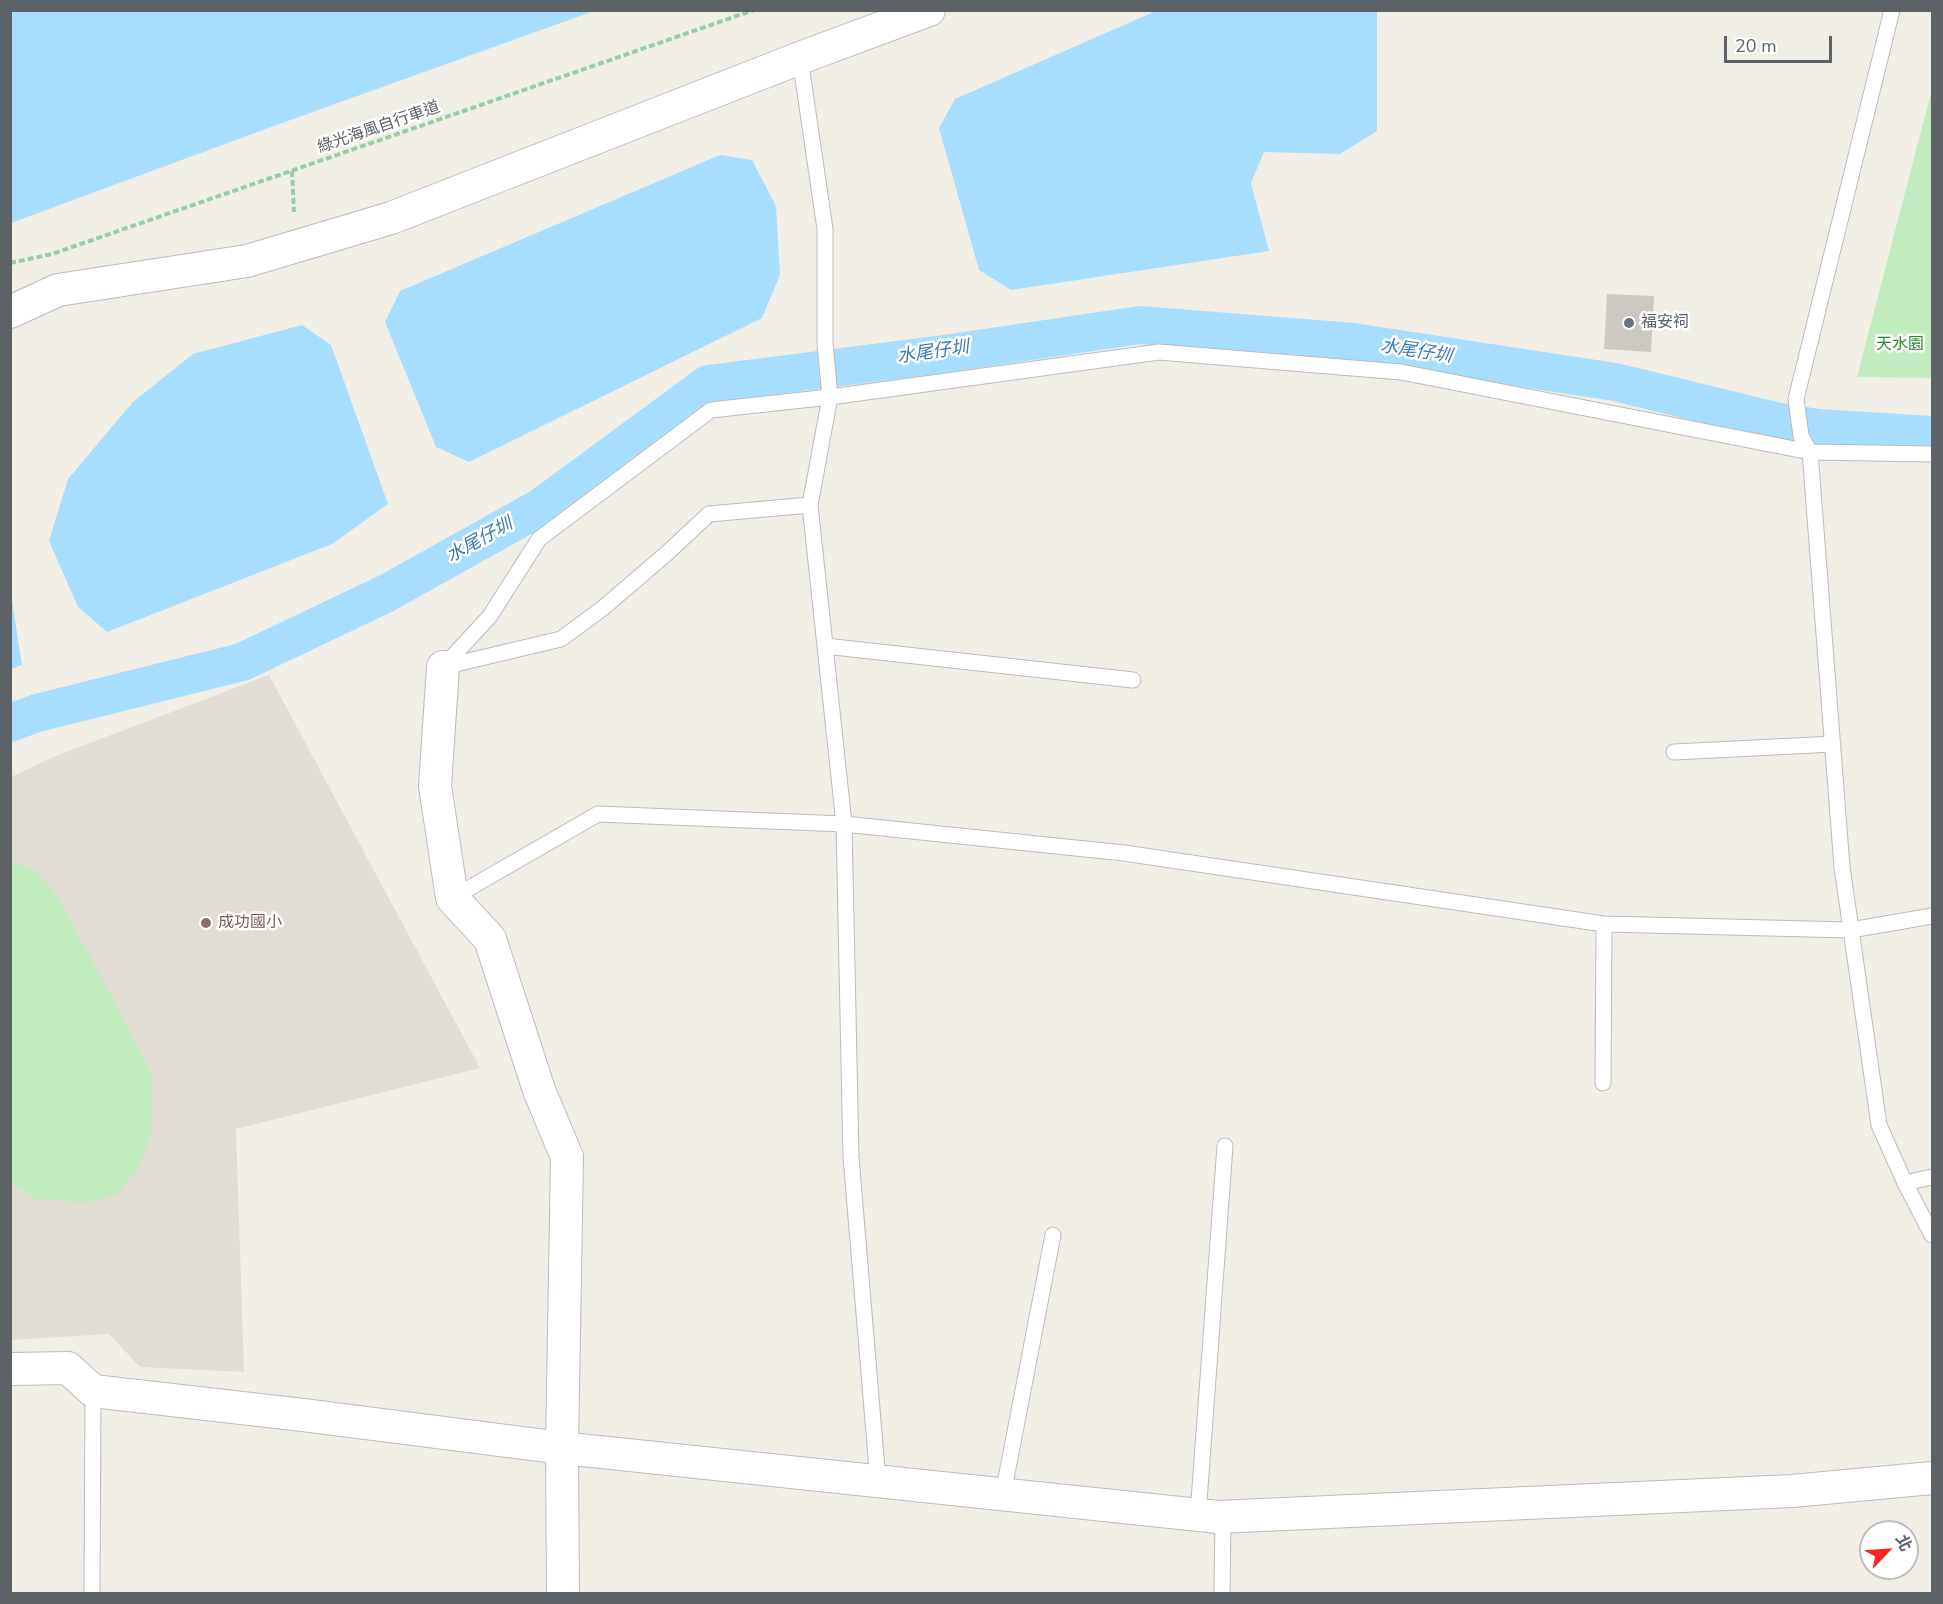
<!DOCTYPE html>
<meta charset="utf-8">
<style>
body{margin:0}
#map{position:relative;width:1943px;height:1604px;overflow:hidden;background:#f1eee5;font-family:"Nunito Sans","Noto Sans TC",sans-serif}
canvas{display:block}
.frame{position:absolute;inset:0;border:12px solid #5d6267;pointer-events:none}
.north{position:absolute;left:1859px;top:1520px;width:60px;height:60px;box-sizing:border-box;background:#fff;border:2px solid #bec0c2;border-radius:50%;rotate:65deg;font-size:16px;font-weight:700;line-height:24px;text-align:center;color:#5d6267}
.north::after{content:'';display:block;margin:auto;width:21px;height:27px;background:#fc2520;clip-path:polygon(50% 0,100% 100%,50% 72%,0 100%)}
.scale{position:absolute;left:1724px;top:36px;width:108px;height:27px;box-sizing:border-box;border:3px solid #5d6267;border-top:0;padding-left:8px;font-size:18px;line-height:21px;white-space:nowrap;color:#5d6267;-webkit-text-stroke:4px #fff;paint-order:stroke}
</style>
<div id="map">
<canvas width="1943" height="1604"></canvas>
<div class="frame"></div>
<div class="north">北</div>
<div class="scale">20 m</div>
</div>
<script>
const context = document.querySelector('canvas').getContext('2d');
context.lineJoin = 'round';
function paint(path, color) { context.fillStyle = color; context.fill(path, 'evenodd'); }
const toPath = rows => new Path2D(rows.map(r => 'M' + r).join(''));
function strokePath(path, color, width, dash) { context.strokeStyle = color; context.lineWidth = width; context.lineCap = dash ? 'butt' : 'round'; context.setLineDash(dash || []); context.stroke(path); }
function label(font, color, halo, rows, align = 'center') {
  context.font = font + ' "Nunito Sans","Noto Sans TC",sans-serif'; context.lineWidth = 5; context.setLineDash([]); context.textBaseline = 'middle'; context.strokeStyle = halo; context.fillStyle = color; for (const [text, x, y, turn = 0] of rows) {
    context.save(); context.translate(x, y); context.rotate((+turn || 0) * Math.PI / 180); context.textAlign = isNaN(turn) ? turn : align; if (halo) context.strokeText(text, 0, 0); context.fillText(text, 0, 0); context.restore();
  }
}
paint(toPath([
 [269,675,480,1068,236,1129,244,1372,140,1367,109,1334,11,1340,11,777,53,757]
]), '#e1ddd4');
paint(toPath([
 [1932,89,1932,378,1857,377],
 [10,860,35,871,59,898,152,1074,151,1135,137,1170,117,1195,87,1203,36,1199,11,1183]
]), '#c2ebbf');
paint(toPath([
 [11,10,594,10,594,11,271,127,11,223],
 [1156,11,1377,11,1377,131,1340,154,1264,152,1251,183,1269,251,1011,290,979,270,939,128,955,99],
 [720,155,752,160,776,206,780,275,762,318,469,462,436,447,385,322,400,291],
 [302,325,331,345,388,504,332,544,107,632,78,607,49,541,68,479,133,402,193,354],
 [10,588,22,665,11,669,10,669]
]), '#a7deff');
strokePath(toPath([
 [10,723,37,713,242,662,387,593,541,507,708,384,944,354,1140,325,1353,342,1615,382,1775,421,1817,428,1932,435]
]), '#a7deff', 38);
paint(toPath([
 [1607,294,1654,296,1651,352,1604,349]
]), '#ccc8c2');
const service = toPath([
 [1892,10,1796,399,1801,436,1810,452,1842,867,1879,1125,1905,1183,1932,1235],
 [800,58,825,229,825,343,830,397,810,505,844,824,851,1157,878,1481],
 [825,646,1133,680],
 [443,667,490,616,539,539,711,410,830,397,1159,352,1401,372,1810,452,1932,454],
 [443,667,561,639,603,608,666,554,709,514,810,505],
 [1674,752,1833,744],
 [452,898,598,814,844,824,1124,853,1604,924,1851,930,1932,916],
 [1603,1083,1604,924],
 [1905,1183,1932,1177],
 [1003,1494,1053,1235],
 [1198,1515,1225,1146],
 [92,1594,93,1391],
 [1222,1594,1223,1517]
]);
const minor = toPath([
 [10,312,58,290,247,261,391,218,800,58,929,10],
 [443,667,435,786,452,898,490,939,539,1090,567,1157,562,1448,563,1594],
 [10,1369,68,1368,93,1391,303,1415,562,1448,1218,1517,1792,1491,1932,1478]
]);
strokePath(service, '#b8bcc0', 17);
strokePath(minor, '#b8bcc0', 34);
strokePath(toPath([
 [292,171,294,212],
 [10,263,52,254,754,10]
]), '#97cda4', 4, [6, 3]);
strokePath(service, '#fff', 15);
strokePath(minor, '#fff', 32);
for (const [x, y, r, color] of [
 [1629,323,6,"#6b7280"],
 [206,923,6,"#8d6e63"]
]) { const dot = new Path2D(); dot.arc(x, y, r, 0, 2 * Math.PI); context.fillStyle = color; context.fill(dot); strokePath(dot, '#fff', 2); }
label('16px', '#5d6267', '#fff', [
 ["綠光海風自行車道",379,128,-19]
]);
label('16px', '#5b616d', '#fff', [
 ["福安祠",1641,323]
], 'left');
label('16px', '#2d872c', '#fff', [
 ["天水園",1900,345]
]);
label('16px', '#785e54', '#fff', [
 ["成功國小",218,923]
], 'left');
label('italic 18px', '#367ab4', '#fff', [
 ["水尾仔圳",1416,352,9],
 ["水尾仔圳",933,353,-8],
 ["水尾仔圳",480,541,-29]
]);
</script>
